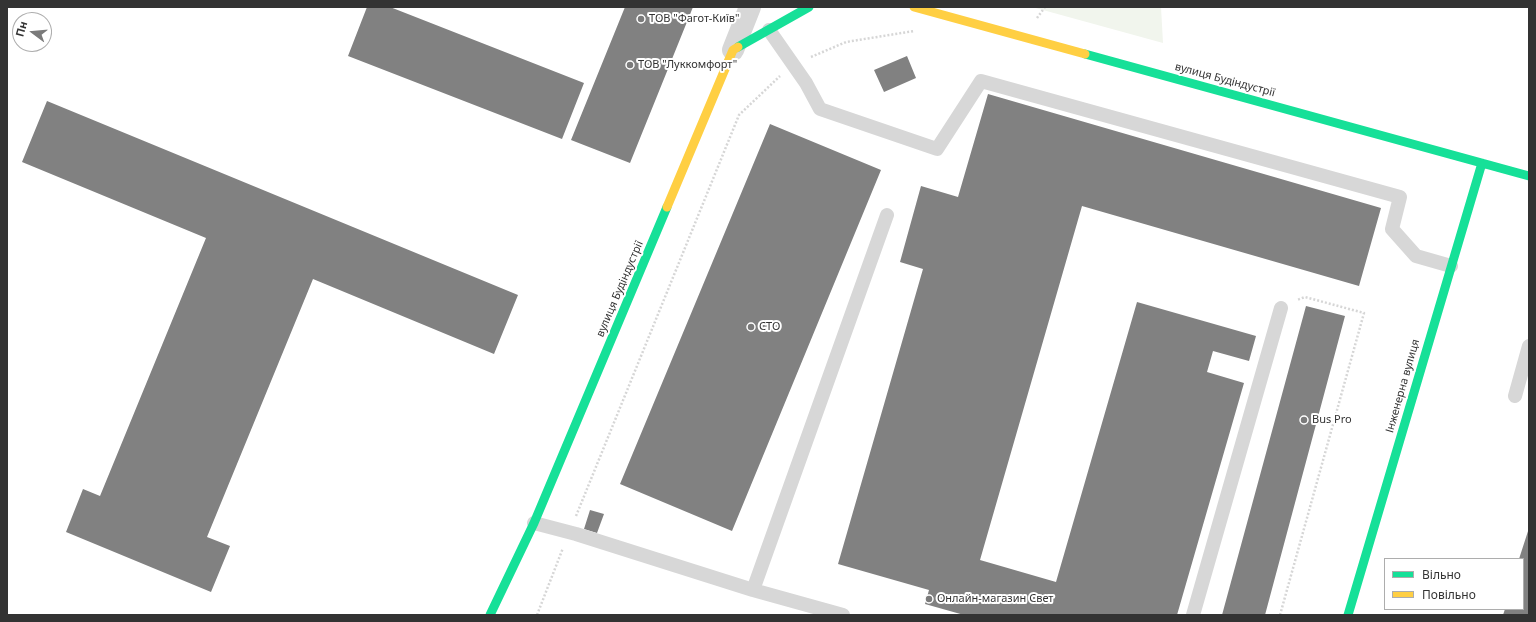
<!DOCTYPE html>
<meta charset="utf-8">
<style>
body{margin:0}
#map{position:relative;width:1536px;height:622px;overflow:hidden;background:#fff;font-family:"Noto Sans",sans-serif}
canvas{display:block}
.frame{position:absolute;inset:0;border:8px solid #333;pointer-events:none}
.legend{position:absolute;left:1384px;top:558px;width:140px;height:52px;box-sizing:border-box;background:#fff;border:1px solid #adadad;margin:0;padding:5px 7px;list-style:none;font-size:12px;color:#333}
.legend li{display:flex;align-items:center;gap:8px;height:20px}
.legend b{width:20px;border:1px solid #adadad}
.north{position:absolute;left:12px;top:12px;width:40px;height:40px;box-sizing:border-box;background:#fff;border:1px solid #adadad;border-radius:50%;rotate:286deg;font-size:11px;font-weight:700;line-height:16px;text-align:center;color:#333}
.north::after{content:'';display:block;margin:auto;width:14px;height:18px;background:#7a7a7a;clip-path:polygon(50% 0,100% 100%,50% 72%,0 100%)}
</style>
<div id="map">
<canvas width="1536" height="622"></canvas>
<div class="frame"></div>
<ul class="legend">
<li><b style="height:5px;background:#16e098"></b>Вільно</li>
<li><b style="height:5px;background:#ffcf43"></b>Повільно</li>
</ul>
<div class="north">Пн</div>
</div>
<script>
const context = document.querySelector('canvas').getContext('2d');
context.lineJoin = 'round';
function paint(path, color) { context.fillStyle = color; context.fill(path, 'evenodd'); }
const toPath = rows => new Path2D(rows.map(r => 'M' + r).join(''));
function strokePath(path, color, width, dash) { context.strokeStyle = color; context.lineWidth = width; context.lineCap = dash ? 'butt' : 'round'; context.setLineDash(dash || []); context.stroke(path); }
function label(font, color, halo, rows, align = 'center') {
  context.font = font + ' "Noto Sans",sans-serif'; context.lineWidth = 4; context.setLineDash([]); context.textBaseline = 'middle'; context.strokeStyle = halo; context.fillStyle = color; for (const [text, x, y, turn = 0] of rows) {
    context.save(); context.translate(x, y); context.rotate((+turn || 0) * Math.PI / 180); context.textAlign = isNaN(turn) ? turn : align; if (halo) context.strokeText(text, 0, 0); context.fillText(text, 0, 0); context.restore();
  }
}
paint(toPath([
 [1032,7,1161,7,1163,43]
]), '#f1f5ed');
paint(toPath([
 [367,7,390,7,584,83,562,139,348,56],
 [625,7,693,7,630,163,571,140],
 [907,56,916,78,884,92,874,70],
 [988,94,1381,208,1359,286,1082,206,980,560,1056,582,1137,302,1256,336,1249,361,1213,351,1207,372,1244,383,1177,615,964,615,925,604,929,590,838,564,923,269,900,262,921,186,958,197],
 [47,101,518,295,494,354,313,279,207,537,230,546,211,592,66,532,83,489,100,496,206,238,22,162],
 [770,124,881,170,732,531,620,484],
 [1306,306,1345,316,1265,615,1222,615],
 [590,510,604,514,597,533,584,529],
 [1529,528,1529,615,1503,615,1505,609,1523,609,1523,559,1519,559]
]), '#818181');
strokePath(toPath([
 [1037,18,1045,7],
 [811,57,846,42,914,31],
 [576,516,739,115,780,76],
 [537,615,563,548],
 [1280,615,1364,313,1305,297,1297,300]
]), '#d6d6d6', 2.5, [2, 2]);
strokePath(toPath([
 [769,30,806,83,820,109,937,149,981,81,1400,197,1392,229,1416,256,1451,266],
 [1515,396,1529,346],
 [534,523,576,534,753,590,843,615],
 [753,590,887,215],
 [1193,615,1281,308]
]), '#d7d7d7', 14);
strokePath(toPath([
 [733,50,750,7]
]), '#d7d7d7', 22);
strokePath(toPath([
 [738,47,809,7],
 [1085,54,1529,176],
 [490,615,534,523,667,207],
 [1348,615,1482,163]
]), '#16e098', 9);
strokePath(toPath([
 [914,7,1085,54],
 [667,207,733,50,738,47]
]), '#ffcf43', 9);
for (const [x, y, r, color] of [
 [641,19,4,"#7a7a7a"],
 [630,65,4,"#7a7a7a"],
 [751,327,4,"#7a7a7a"],
 [1304,420,4,"#7a7a7a"],
 [929,599,4,"#7a7a7a"]
]) { const dot = new Path2D(); dot.arc(x, y, r, 0, 2 * Math.PI); context.fillStyle = color; context.fill(dot); strokePath(dot, '#fff', 1.5); }
label('11px', '#333', '#fff', [
 ["ТОВ \"Фагот-Київ\"",649,19],
 ["ТОВ \"Луккомфорт\"",638,65],
 ["СТО",759,327],
 ["Bus Pro",1312,420],
 ["Онлайн-магазин Свет",937,599]
], 'left');
label('11px', '#333', '#fff', [
 ["вулиця Будіндустрії",1225,80,15],
 ["вулиця Будіндустрії",620,289,-67],
 ["Інженерна вулиця",1403,386,-74]
]);
</script>
